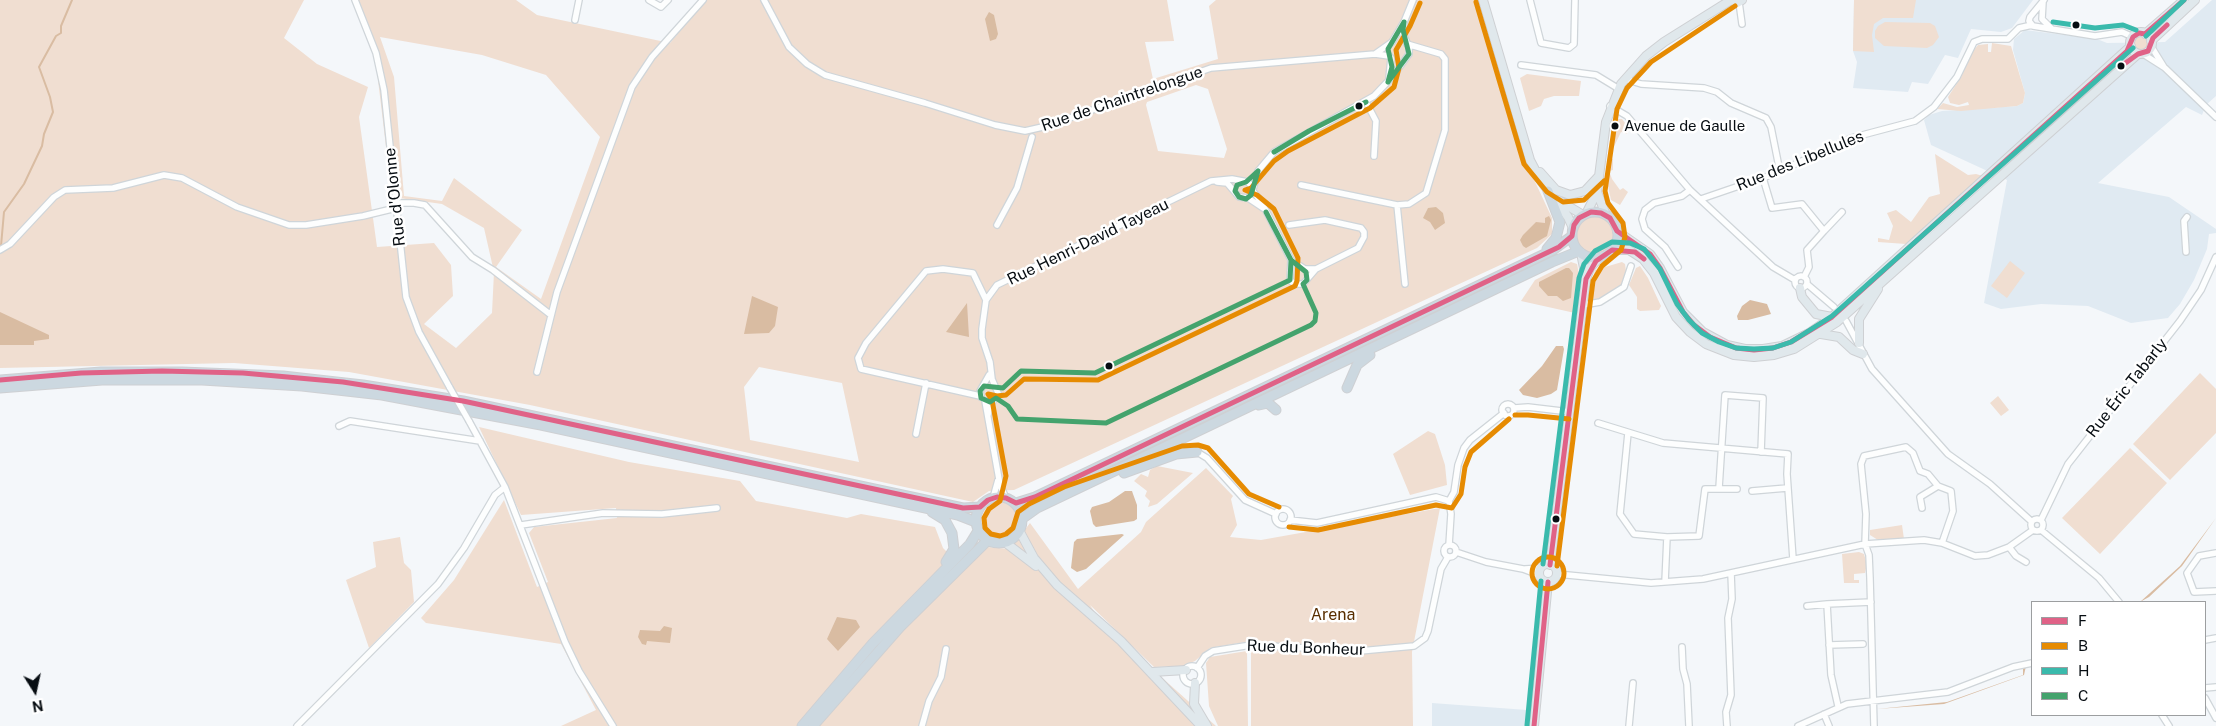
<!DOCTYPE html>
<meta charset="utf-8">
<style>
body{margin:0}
#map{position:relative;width:2216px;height:726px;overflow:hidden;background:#f4f7fa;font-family:"Public Sans",sans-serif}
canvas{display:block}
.legend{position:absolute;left:2031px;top:601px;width:175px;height:115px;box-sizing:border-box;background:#fff;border:1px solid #9c9ea0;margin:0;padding:6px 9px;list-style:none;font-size:15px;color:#070d12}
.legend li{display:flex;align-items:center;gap:10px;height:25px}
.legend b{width:25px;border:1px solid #9c9ea0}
.north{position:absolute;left:10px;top:666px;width:50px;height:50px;-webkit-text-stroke:4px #fff;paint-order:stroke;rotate:170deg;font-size:14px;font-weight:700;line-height:20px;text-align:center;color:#070d12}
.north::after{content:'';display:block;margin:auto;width:18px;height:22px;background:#070d12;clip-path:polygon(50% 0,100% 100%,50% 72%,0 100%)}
</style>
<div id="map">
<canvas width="2216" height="726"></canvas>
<ul class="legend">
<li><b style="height:6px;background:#e06287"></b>F</li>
<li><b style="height:6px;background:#e68b02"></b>B</li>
<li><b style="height:6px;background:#3abaac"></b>H</li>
<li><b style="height:6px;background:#44a36d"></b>C</li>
</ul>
<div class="north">N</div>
</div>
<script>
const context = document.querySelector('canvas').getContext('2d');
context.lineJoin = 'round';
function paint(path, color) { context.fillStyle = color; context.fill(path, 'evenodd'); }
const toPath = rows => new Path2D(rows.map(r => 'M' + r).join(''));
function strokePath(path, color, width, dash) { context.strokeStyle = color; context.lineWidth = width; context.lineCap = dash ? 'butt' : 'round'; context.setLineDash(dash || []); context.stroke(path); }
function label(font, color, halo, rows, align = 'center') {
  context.font = font + ' "Public Sans",sans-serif'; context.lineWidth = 5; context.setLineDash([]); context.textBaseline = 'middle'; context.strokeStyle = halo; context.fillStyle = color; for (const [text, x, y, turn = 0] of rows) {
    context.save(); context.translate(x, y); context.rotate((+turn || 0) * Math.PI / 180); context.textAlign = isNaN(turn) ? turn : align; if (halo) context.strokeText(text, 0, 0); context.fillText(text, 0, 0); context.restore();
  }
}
paint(toPath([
 [1854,0,2033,0,2012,28,2001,32,1971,29,1958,58,1945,55,1928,84,1912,82,1908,92,1853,88,1857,62,1853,51],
 [2212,0,2216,0,2216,96,2206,105,2202,115,2186,107,2098,183,2169,197,2216,229,2216,233,2209,234,2207,249,2194,280,2180,304,2168,318,2131,323,2088,306,2041,304,2001,309,1984,303,2007,180,1931,145,1924,120,1929,115,1942,111,2017,106,2023,103,2025,93,2013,50,2014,39,2025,30,2097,39,2107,43,2165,42],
 [1432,703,1527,710,1526,726,1432,726]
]), '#e0eaf2');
paint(toPath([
 [0,0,304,0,284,38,317,64,368,87,359,117,377,247,434,243,451,265,453,296,424,324,456,348,492,313,494,272,484,228,442,204,392,197,373,38,355,0,516,0,537,15,670,43,705,0,1167,0,1174,41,1145,42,1153,79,1218,59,1209,6,1216,0,1474,0,1515,139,1552,218,1552,234,1537,248,1014,490,989,491,973,502,530,405,349,372,234,363,0,368],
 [380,37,482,55,546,75,600,137,541,299,496,267,522,230,454,178,442,201,404,196,394,77],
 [1196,85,1208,89,1227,149,1224,158,1158,151,1146,105,1147,102],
 [759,367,842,383,859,462,750,440,744,387],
 [1854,0,1916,0,1913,18,1883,18,1874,24,1872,35,1874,52,1853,51],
 [1885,22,1930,23,1935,26,1939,37,1933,45,1927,48,1884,46,1875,38,1875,31,1878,26],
 '2134 43a7 7 0 1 1 14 0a7 7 0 1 1-14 0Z',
 [1992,43,2011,46,2025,93,2023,103,2017,106,1961,111,1937,109,1943,103,1957,107,1969,105,1968,102,1959,105,1950,103,1948,97,1961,77,1973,51,1978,45,1988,44,1988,52,1991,52],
 [1527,74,1581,81,1579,96,1554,96,1544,99,1541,106,1529,111,1520,78],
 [1618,119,1622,119,1628,127,1627,134,1621,132,1609,157,1613,159,1613,170,1609,171,1612,179,1620,190,1623,188,1628,192,1620,205,1611,200,1606,177,1610,140],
 [1935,154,1968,175,1976,174,1983,176,1906,244,1878,242,1878,238,1889,240,1893,226,1887,213,1896,210,1911,222,1929,197,1940,194],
 '1576 234a19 19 0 1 1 38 0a19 19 0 1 1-38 0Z',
 [2010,261,2025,273,2007,298,1991,286],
 [1571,262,1577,264,1579,274,1575,313,1521,301,1535,280],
 [1622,262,1625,264,1626,271,1622,286,1607,295,1593,302,1590,300,1589,294,1595,270],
 [1640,266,1648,278,1661,306,1659,310,1640,311,1637,309,1637,297,1629,285,1636,268],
 [2200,373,2216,389,2216,433,2170,480,2133,444],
 [1998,396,2009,410,2001,416,1990,403],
 [479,427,629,462,740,481,756,501,847,518,861,514,935,527,943,548,965,570,987,547,1010,549,1030,523,1078,589,1141,532,1146,522,1206,468,1233,496,1231,499,1237,525,1230,537,1261,540,1440,508,1412,652,1413,726,1251,726,1251,641,1210,648,1195,661,1183,666,1154,667,1090,605,1102,624,1216,726,561,726,596,710,561,644,426,623,421,618,454,580,504,500,537,587,548,582,529,533,534,527,617,518,616,508,521,515],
 [1428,431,1435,434,1445,465,1447,485,1410,495,1393,454],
 [2130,448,2167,483,2100,554,2062,518],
 [1157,466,1193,473,1157,504,1148,507,1150,501,1145,496,1147,491,1134,481,1141,474,1148,477,1150,470],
 '982 520a18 18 0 1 1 36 0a18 18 0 1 1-36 0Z',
 [1902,525,1904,539,1878,540,1870,535,1870,530],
 [400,537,404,563,411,570,414,602,369,648,346,580,376,567,373,542],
 [1859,552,1864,554,1867,565,1865,573,1854,574,1854,580,1859,580,1859,583,1844,583,1842,554],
 [1247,651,1248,726,1218,726,1209,706,1206,663,1210,657]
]), '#f0ded1');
paint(toPath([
 [989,12,994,15,998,34,996,39,990,41,985,19],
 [1436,207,1443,213,1445,223,1435,230,1430,222,1423,218,1428,208],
 [1549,216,1551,220,1547,236,1526,248,1523,246,1520,240,1523,235,1536,222,1545,223,1545,218],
 [1566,268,1569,268,1573,273,1571,298,1563,301,1557,296,1548,296,1539,286,1539,282],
 [752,296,778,307,775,326,769,333,744,334],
 [1750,300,1767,304,1771,314,1748,320,1738,320,1737,316,1742,306],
 [967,303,969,337,946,332],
 [0,312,49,335,49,339,34,341,34,345,0,345],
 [1556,346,1563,346,1564,349,1557,390,1551,394,1537,398,1523,395,1519,390,1542,366],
 [1125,491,1132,491,1133,494,1137,505,1137,519,1134,521,1096,527,1093,524,1090,511,1092,507,1109,502],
 [2216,518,2182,566,2149,597,2140,602,2180,566],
 [1122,534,1124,535,1086,569,1077,572,1071,568,1074,542,1077,539],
 [837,617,856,620,860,627,838,651,827,639],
 [664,626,672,628,670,643,647,641,646,645,642,644,638,637,640,630,660,631],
 [2023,666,2026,666,2024,675,1944,704,1877,709,1947,702,2023,675]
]), '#d9bca2');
strokePath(toPath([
 [1,246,4,212,24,184,42,146,44,134,53,112,50,97,39,67,56,36,61,33,61,26,72,0]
]), '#d9bca2', 2);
const minor = toPath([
 [355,0,376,53,384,90,406,297,419,332,450,388],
 [649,0,661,7,668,0],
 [764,0,789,47,807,64,825,75,925,103,995,125,1025,131,1047,126,1211,68,1375,54,1389,56],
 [1530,0,1541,43,1569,48,1574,44,1575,0],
 [2044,0,2030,17,2029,21,2033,26,2095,36,2122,32,2133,37],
 [1739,2,1742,24],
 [2043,2,2042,19,2052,29],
 [575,20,579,0],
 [2151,46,2164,67],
 [1375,54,1392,42,1404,22,1413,0],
 [2143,54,2165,68,2216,117],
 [1521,65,1596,75,1619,89],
 [1389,78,1391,58],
 [1625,79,1641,84,1704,88,1717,92,1731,103,1766,118,1771,127,1780,172],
 [1366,102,1376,121,1374,156],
 [1610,106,1627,116,1690,190,1773,267,1795,280],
 [1763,178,1772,208,1802,204,1824,231,1807,250,1809,267,1804,277],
 [1217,182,1227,183,1239,197,1248,198,1252,193,1258,171,1274,152,1374,96,1393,76,1409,54,1409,47,1403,34,1404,22],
 [1301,185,1397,205,1409,204,1426,193,1445,130,1445,59,1441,54,1407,44],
 [1253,191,1263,205,1291,260,1305,269,1316,269,1303,284,1294,284,1290,280,1291,260],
 [1248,198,1263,208],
 [1701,199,1774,174,1851,138,1915,121,1934,107,1957,77,1974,42,1982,39,2008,39,2019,28,2032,25],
 [395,203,414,203,425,205,472,257,493,270,551,315],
 [1397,205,1405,284],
 [997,225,1017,188,1032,137],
 [1289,225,1325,220,1361,228,1364,232,1364,237,1358,248,1316,269],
 [1824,231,1842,212],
 [0,250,10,244,54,197,65,190,113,188,164,175,182,178,237,207,289,225,306,225,363,216,396,208],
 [2186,252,2184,221,2187,217],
 [1678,267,1665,247,1645,229,1642,219,1645,210,1654,203,1682,196,1690,190],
 '1795 282a6 6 0 1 1 12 0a6 6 0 1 1-12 0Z',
 [1807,284,1834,307],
 [1583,305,1600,302,1624,287,1631,266],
 [1846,321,1872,369,1948,454,1990,484,2031,521],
 [537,372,557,292,632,87,652,57,703,0],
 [980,396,861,369,858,358,866,343,926,271,943,269,973,273,986,300],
 [981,397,980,391,989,375],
 [985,401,1000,485,1006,498],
 '1502 410a6 6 0 1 1 12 0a6 6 0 1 1-12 0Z',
 [1514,408,1528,407,1570,412],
 [988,415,990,406,998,393,992,379,990,362,982,338,982,329,986,300,997,285,1211,181,1232,179,1248,182,1252,187],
 [469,421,505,487,565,642,579,671,613,726],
 [1598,423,1663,443,1788,454,1787,474,1793,559],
 [339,426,350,421,480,441],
 [1628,433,1620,514,1634,534,1667,537,1665,582],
 [916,434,926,383],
 [1197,452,1207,458,1245,500,1276,514],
 [1719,488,1725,395,1763,398,1761,452],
 [1752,491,1787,488],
 [993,498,998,480],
 [1449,501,1454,492,1458,465,1464,448,1470,440,1504,413],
 [1449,501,1451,514,1449,545],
 [1922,508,1920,497,1938,486],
 '1275 517a8 8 0 1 1 16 0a8 8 0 1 1-16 0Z',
 '2031 525a6 6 0 1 1 12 0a6 6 0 1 1-12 0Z',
 [1290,520,1317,523,1436,497,1449,501],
 [2041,520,2068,464,2180,321,2201,290,2216,257],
 [521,525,603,513,662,514,717,508],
 [2041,530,2099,578,2119,602],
 [1667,537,1699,536,1705,489,1737,489],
 '1444 551a6 6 0 1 1 12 0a6 6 0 1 1-12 0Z',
 [2009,547,2016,556,2026,562],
 [1456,552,1486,562,1523,569,1539,575],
 [2216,553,2199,556,2187,573,2194,592,2216,591],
 [1525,569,1541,568],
 [1557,574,1651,583,1703,579,1865,544,1924,540,1942,543,1975,556,1988,555,2009,547,2033,530],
 [1807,606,1827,604],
 [2205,640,2216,638],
 [1829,645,1863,644],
 [1682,647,1683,669,1687,684,1689,726],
 '1183 675a9 9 0 1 1 18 0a9 9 0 1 1-18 0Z',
 [1197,668,1205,656,1213,651,1251,645,1360,651,1414,646,1425,638,1428,631,1441,569,1448,557],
 [2205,688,2216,687],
 [2205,698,2216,718],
 [1838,706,1831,675,1827,604,1871,602],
 [1824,714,1829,726],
 [2162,715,2169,726],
 [297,726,438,584,464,548,495,495,505,487],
 [922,726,929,701,941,677,946,649],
 [1629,726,1633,683],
 [1727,726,1726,712,1731,695,1728,618,1732,599,1731,573],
 [1798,726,1847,704,1948,692,2013,667,2032,663],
 [1874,726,1870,578,1869,555,1865,544,1866,514,1861,464,1864,456,1906,447,1913,453,1920,471,1928,474,1938,486,1951,491,1953,511,1942,543]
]);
const major = toPath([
 [1483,0,1530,160,1541,181,1568,217,1573,228],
 [1731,0,1737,3,1742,0],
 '2130 43a11 11 0 1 1 22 0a11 11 0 1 1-22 0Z',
 [2145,34,2184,0],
 [2151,41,2195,0],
 [1540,172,1556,190,1570,195,1585,191,1599,176],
 [1597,192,1606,215],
 [1558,200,1583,215],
 [1586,214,1597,192,1606,122,1621,84,1646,56,1664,42,1731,0],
 [1617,231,1650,254,1660,268,1683,312,1703,332,1727,345,1745,349,1763,349,1782,346,1809,333,1832,317,2131,46],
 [1612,250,1629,250,1643,259,1654,273,1676,317,1690,332,1706,344,1734,355,1754,357,1774,355,1794,349,1837,322,2138,54],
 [1581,253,1586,278],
 [1800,288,1802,297,1816,314,1832,317],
 [1821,334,1839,337,1853,350,1863,354],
 [1859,343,1859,319,1878,289],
 [1020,532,1034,558,1057,585,1121,641,1201,726],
 [1006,543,1036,566],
 '1539 573a9 9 0 1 1 18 0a9 9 0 1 1-18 0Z',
 [1550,565,1586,279,1590,268,1600,257],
 [1152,672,1186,670],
 [1195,683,1194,704,1207,726],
 [1534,726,1548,582]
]);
const highway = toPath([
 '1572 235a23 23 0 1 1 46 0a23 23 0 1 1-46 0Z',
 [1547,249,1556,238,1560,222,1548,191],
 [0,380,101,372,182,372,283,376,363,385,463,401,963,508,980,507],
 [0,388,102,380,202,380,302,386,382,395,541,425,958,515,976,522],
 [1347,388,1357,365,1370,355],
 [1259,405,1268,403,1276,410],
 [1124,473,1176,454,1197,452],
 '976 520a23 23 0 1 1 46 0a23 23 0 1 1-46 0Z',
 [1016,503,1035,497,1553,250,1572,236],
 [932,512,945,520,952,533,954,549,946,562],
 [1023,518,1037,508,1552,262,1579,251],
 [802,726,873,643,970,544,978,531],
 [813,726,900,627,987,541]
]);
strokePath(minor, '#cfd5d9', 8);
strokePath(major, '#ced0d3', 10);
strokePath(highway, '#ced0d3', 11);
strokePath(minor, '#fdfefe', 5.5);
strokePath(major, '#e0e8ec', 8);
strokePath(highway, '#ccd8e0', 9);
const minorBridge = toPath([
 [450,388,469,421]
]);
strokePath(minorBridge, '#cfd5d9', 8, []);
strokePath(minorBridge, '#fdfefe', 5.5);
strokePath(toPath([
 [2120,67,2138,54,2148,51,2153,38,2167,25],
 [0,380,81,373,162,371,243,373,343,382,463,401,963,508,980,507,988,500,997,497,1006,498,1016,503,1035,497,1559,247,1572,236,1574,225,1579,218,1591,212,1601,213,1610,218,1617,231,1650,254,1660,268,1683,312,1694,325,1710,337,1736,348,1754,350,1773,348,1791,342,1832,317,2127,51,2133,37,2139,33,2145,34,2184,0],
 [1550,565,1586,279,1596,261,1612,250,1635,252,1644,259],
 [1534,726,1548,582]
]), '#e06287', 5);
strokePath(toPath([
 [1476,2,1524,164,1547,192,1563,202,1584,200,1604,181],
 [1515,415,1528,415,1569,419],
 [1279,507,1249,494,1208,448,1198,445,1182,446,1064,487,1029,504,1018,512,1013,528,1006,534,1000,536,991,534,985,528,984,518,989,509,1000,501,1006,476,992,400,988,394,997,396,1006,395,1024,379,1098,380,1295,286,1297,281,1298,258,1274,209,1257,195,1245,190,1251,188,1274,161,1288,151,1370,108,1394,87,1399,68,1396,50,1410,26,1420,3],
 [1289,527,1318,530,1436,505,1452,508,1461,494,1465,467,1471,452,1509,419],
 '1532 573a16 16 0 1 1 32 0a16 16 0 1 1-32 0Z',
 [1557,566,1593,281,1602,266,1621,250,1625,237,1623,223,1608,203,1605,191,1617,109,1627,88,1651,62,1735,6]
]), '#e68b02', 5);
strokePath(toPath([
 [2053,22,2095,28,2123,25,2136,30],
 [2146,36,2184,0],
 [1543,564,1579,278,1584,264,1595,251,1612,242,1630,243,1644,249,1660,269,1677,304,1689,320,1702,333,1719,342,1736,348,1754,349,1773,348,1791,342,1832,316,2133,48],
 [1527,725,1541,581]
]), '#3abaac', 5);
strokePath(toPath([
 [1388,82,1392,67,1388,49,1404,22],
 [1388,82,1409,54,1403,30,1404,22],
 [1309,131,1366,102],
 [1309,131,1366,102],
 [1274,152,1309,131],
 [1274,152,1309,131],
 [1258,171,1251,195,1246,199,1239,197,1235,191,1237,185,1246,182,1258,171],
 [1266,212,1291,260],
 [1266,212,1291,260],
 [1291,260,1306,272,1307,280,1303,284,1316,313,1315,321,1311,325,1106,423,1017,419,1008,406,996,398,990,402,981,398,980,391,984,386,1003,388,1021,371,1095,373,1290,280,1291,260]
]), '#44a36d', 5);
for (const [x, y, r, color] of [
 [2076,25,4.5,"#070d12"],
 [2121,66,4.5,"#070d12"],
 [1359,106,4.5,"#070d12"],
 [1615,126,4.5,"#070d12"],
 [1109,366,4.5,"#070d12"],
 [1556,519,4.5,"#070d12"]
]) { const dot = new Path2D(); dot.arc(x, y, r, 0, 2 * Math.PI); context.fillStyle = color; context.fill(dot); strokePath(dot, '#fff', 2); }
label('15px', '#070d12', '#fff', [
 ["Avenue de Gaulle",1624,126]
], 'left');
label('16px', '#070d12', '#fff', [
 ["Rue de Chaintrelongue",1122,99,-19],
 ["Rue des Libellules",1800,161,-22],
 ["Rue d'Olonne",395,197,-96],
 ["Rue Henri-David Tayeau",1088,242,-26],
 ["Rue Éric Tabarly",2127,388,-52],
 ["Rue du Bonheur",1306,648,2]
]);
label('16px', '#582e00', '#fff', [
 ["Arena",1333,615]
]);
</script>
